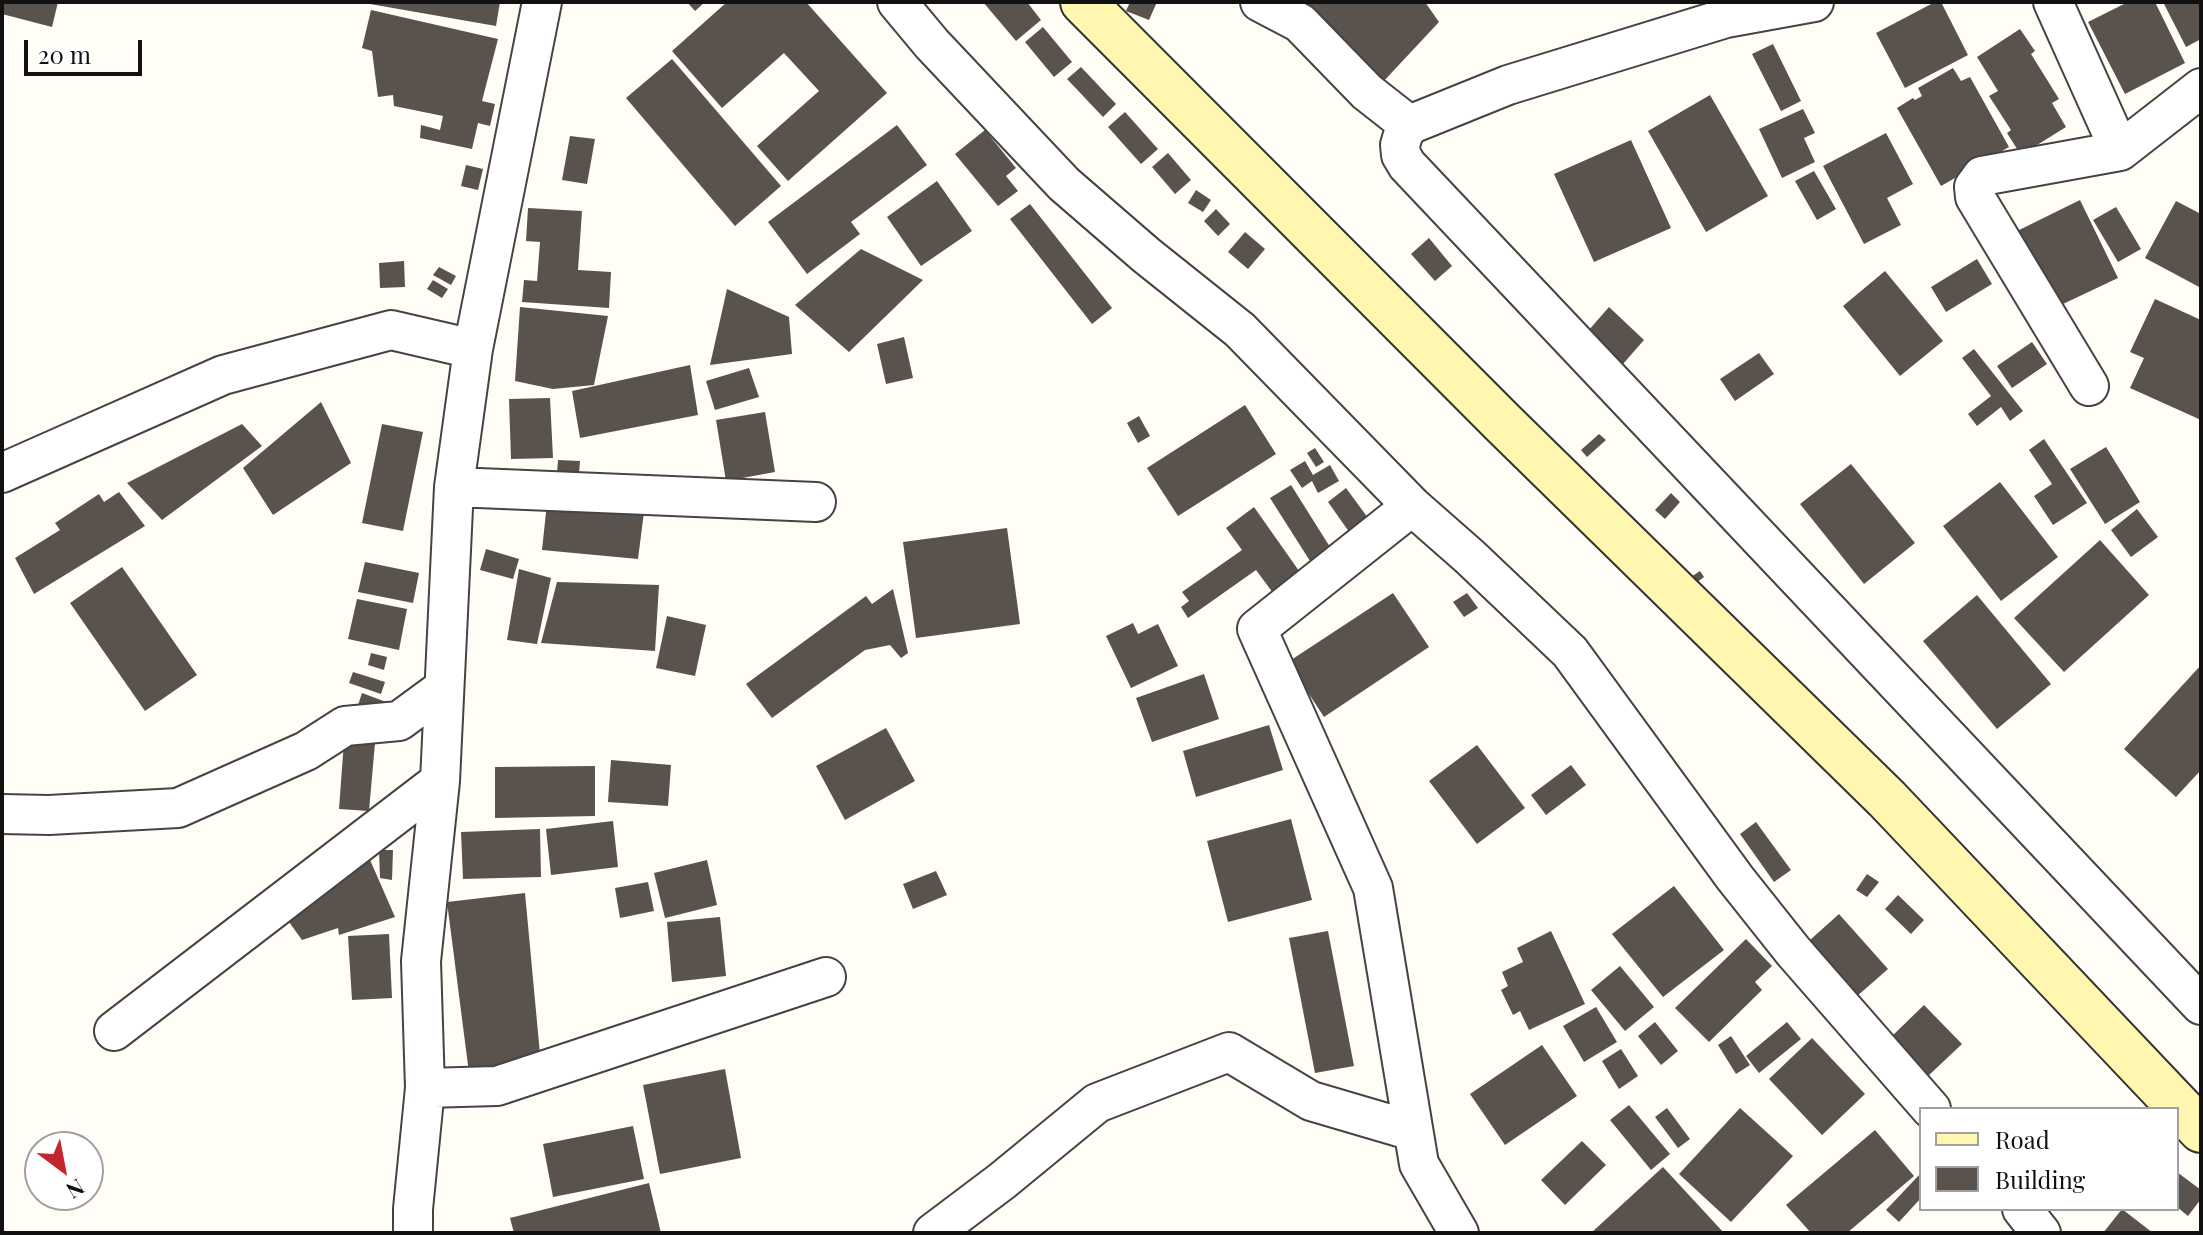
<!DOCTYPE html>
<style>
body{margin:0}
#map{position:relative;width:2203px;height:1235px;overflow:hidden;background:#fffdf5;font-family:"Playfair Display",serif}
canvas{display:block}
.frame{position:absolute;inset:0;border:4px solid #111;pointer-events:none}
.legend{position:absolute;left:1919px;top:1107px;width:260px;height:104px;box-sizing:border-box;background:#fff;border:2px solid #a0a0a0;margin:0;padding:10px 14px;list-style:none;font-size:24px;color:#111}
.legend li{display:flex;align-items:center;gap:16px;height:40px}
.legend b{width:40px;border:2px solid #a0a0a0}
.north{position:absolute;left:24px;top:1131px;width:80px;height:80px;box-sizing:border-box;background:#fff;border:2px solid #a0a0a0;border-radius:50%;rotate:148deg;font-size:22px;font-weight:700;line-height:32px;text-align:center;color:#111}
.north::after{content:'';display:block;margin:auto;width:28px;height:36px;background:#c4262e;clip-path:polygon(50% 0,100% 100%,50% 72%,0 100%)}
.scale{position:absolute;left:24px;top:40px;width:118px;height:36px;box-sizing:border-box;border:4px solid #111;border-top:0;padding-left:10px;font-size:24px;line-height:28px;white-space:nowrap;color:#111;-webkit-text-stroke:6px #fff;paint-order:stroke}
</style>
<div id="map">
<canvas width="2203" height="1235"></canvas>
<div class="frame"></div>
<ul class="legend">
<li><b style="height:10px;background:#fff6b0"></b>Road</li>
<li><b style="height:22px;background:#5a524d"></b>Building</li>
</ul>
<div class="north">N</div>
<div class="scale">20 m</div>
</div>
<script>
const context = document.querySelector('canvas').getContext('2d');
context.lineJoin = 'round';
function paint(path, color) { context.fillStyle = color; context.fill(path, 'evenodd'); }
const toPath = rows => new Path2D(rows.map(r => 'M' + r).join(''));
function strokePath(path, color, width, dash) { context.strokeStyle = color; context.lineWidth = width; context.lineCap = dash ? 'butt' : 'round'; context.setLineDash(dash || []); context.stroke(path); }
paint(toPath([
 [2,2,58,2,52,27,2,14],
 [370,2,500,2,496,26,370,4],
 [687,2,705,2,695,11],
 [727,2,806,2,887,93,788,181,757,146,819,91,784,53,722,108,672,51],
 [983,2,1027,2,1041,20,1016,41],
 [1130,2,1157,2,1149,20,1126,11],
 [1301,2,1425,2,1439,22,1382,83],
 [1935,2,1941,2,1968,55,1905,88,1876,33],
 [2128,2,2155,2,2185,63,2125,94,2088,22],
 [2163,2,2201,2,2201,39,2186,47],
 [371,10,498,39,482,101,495,104,490,126,478,123,472,149,420,138,421,125,440,130,443,116,394,106,393,95,378,97,372,51,362,48],
 [1043,27,1072,62,1054,77,1025,42],
 [2020,29,2035,51,2031,54,2059,99,2052,103,2066,127,2021,155,2007,133,2011,130,1989,96,1998,91,1977,57],
 [1773,44,1801,101,1781,111,1752,54],
 [672,59,781,186,735,226,626,98],
 [1081,67,1116,104,1103,117,1067,79],
 [1953,68,1961,81,1970,77,2009,147,1941,186,1897,108,1913,98,1915,100,1922,96,1918,88],
 [1710,95,1768,196,1706,232,1648,131],
 [1803,109,1815,133,1804,138,1815,162,1782,178,1759,129],
 [1125,112,1158,149,1141,164,1108,127],
 [897,125,927,165,851,222,860,234,807,274,768,222],
 [985,130,1016,168,1006,176,1018,191,998,206,955,154],
 [1886,133,1913,184,1887,198,1901,225,1864,244,1823,166],
 [570,136,595,139,587,184,562,180],
 [1631,140,1671,228,1594,262,1554,174],
 [1168,153,1191,180,1175,194,1152,167],
 [466,165,483,169,478,190,461,186],
 [1814,171,1836,209,1817,220,1795,181],
 [937,181,972,231,921,266,887,217],
 [1196,190,1211,200,1203,212,1188,203],
 [2080,200,2118,278,2046,312,2009,235],
 [2176,201,2201,214,2201,288,2145,258],
 [1030,204,1112,308,1092,324,1010,219],
 [2116,207,2141,249,2118,262,2093,220],
 [528,208,582,211,578,270,611,272,609,308,522,302,524,280,537,281,540,242,526,241],
 [1216,209,1230,224,1218,236,1204,221],
 [1245,232,1265,249,1248,269,1228,252],
 [1429,238,1452,266,1435,281,1411,254],
 [861,249,923,280,849,352,795,305],
 [1977,259,1992,284,1946,312,1931,287],
 [404,261,405,287,380,288,379,263],
 [439,267,456,276,451,285,433,275],
 [1885,271,1943,341,1900,376,1843,306],
 [433,280,448,289,442,298,427,289],
 [727,289,789,317,792,354,710,365],
 [2155,299,2201,320,2201,420,2130,388,2144,358,2130,352],
 [520,307,608,316,594,385,553,389,515,381],
 [1609,307,1644,340,1623,364,1588,331],
 [904,337,913,378,886,384,877,344],
 [2032,342,2047,364,2012,388,1997,366],
 [1974,349,2023,411,2010,421,2001,407,1977,426,1968,414,1991,396,1962,358],
 [1759,353,1774,374,1735,401,1720,379],
 [690,365,698,415,580,438,572,391],
 [749,368,759,397,715,410,706,381],
 [550,398,553,458,511,459,509,399],
 [321,402,351,463,273,515,243,468],
 [1245,405,1276,454,1178,516,1147,468],
 [765,412,775,472,726,481,716,420],
 [1139,416,1150,436,1138,443,1127,423],
 [242,424,262,446,162,520,127,483],
 [382,424,423,432,403,531,362,523],
 [1599,434,1606,440,1587,457,1581,450],
 [2044,439,2087,503,2053,525,2034,496,2052,484,2029,450],
 [2106,447,2140,502,2105,524,2070,469],
 [1315,448,1324,462,1316,467,1307,453],
 [558,460,580,461,578,487,556,486],
 [1305,461,1313,475,1330,465,1339,481,1318,493,1312,481,1302,488,1290,470],
 [1851,464,1915,543,1864,584,1800,504],
 [2000,482,2058,557,2001,601,1943,526],
 [1291,485,1330,547,1310,561,1270,498],
 [1346,488,1371,522,1352,536,1328,502],
 [119,492,145,526,34,594,15,558,60,530,55,523,99,494,104,502],
 [1671,493,1680,502,1665,519,1655,510],
 [547,503,644,512,638,559,542,550],
 [1254,507,1304,578,1276,597,1256,570,1188,618,1181,607,1189,601,1182,592,1242,550,1226,528],
 [2137,509,2158,537,2131,557,2111,530],
 [1007,528,1020,624,916,638,903,542],
 [2100,540,2149,595,2064,672,2014,618],
 [486,549,519,559,513,579,480,570],
 [365,562,419,573,413,603,358,592],
 [122,567,197,675,145,711,70,603],
 [519,569,551,578,537,644,507,640],
 [1700,571,1704,577,1692,586,1688,579],
 [557,582,659,585,655,651,541,643],
 [893,589,908,653,901,658,890,645,865,650,772,718,746,684,866,596,872,604],
 [1393,593,1429,647,1324,717,1288,662],
 [1467,593,1478,608,1464,617,1453,602],
 [1977,595,2051,684,1997,729,1923,641],
 [357,599,407,609,399,650,348,639],
 [667,616,706,625,695,676,656,668],
 [1133,623,1138,634,1158,624,1178,666,1131,688,1106,636],
 [371,653,387,657,384,670,368,665],
 [2201,665,2201,770,2176,797,2124,749],
 [353,672,385,682,381,694,349,683],
 [1204,674,1219,719,1152,742,1136,698],
 [362,693,389,703,385,715,358,705],
 [1269,725,1283,770,1196,797,1183,751],
 [886,728,915,781,845,820,816,766],
 [344,741,375,743,369,811,339,809],
 [1477,745,1525,808,1477,844,1429,781],
 [611,760,671,765,668,806,608,802],
 [1571,765,1586,785,1546,815,1531,795],
 [595,766,595,816,495,818,495,767],
 [1291,819,1312,900,1228,922,1207,841],
 [613,821,618,867,551,875,546,829],
 [1756,822,1791,870,1774,882,1740,834],
 [540,829,541,877,463,879,461,832],
 [379,850,393,850,392,880,380,878],
 [367,853,395,917,339,935,338,928,302,940,284,915],
 [707,860,717,905,665,918,654,873],
 [936,871,947,895,913,909,903,884],
 [1867,874,1879,882,1867,897,1856,890],
 [648,882,654,911,620,918,615,888],
 [1674,886,1724,950,1663,997,1612,934],
 [525,893,541,1065,469,1073,447,902],
 [1898,895,1924,920,1911,934,1885,909],
 [1839,914,1888,969,1848,1004,1800,949],
 [720,917,726,976,672,982,667,922],
 [1328,931,1354,1066,1315,1073,1289,938],
 [1551,931,1585,1004,1529,1030,1520,1011,1513,1015,1501,990,1508,986,1502,972,1523,962,1517,948],
 [389,934,392,998,352,1000,348,936],
 [1746,939,1772,966,1755,982,1762,990,1709,1042,1675,1008],
 [1620,966,1654,1007,1625,1031,1591,990],
 [1924,1005,1962,1044,1927,1077,1889,1039],
 [1596,1007,1617,1042,1584,1062,1563,1026],
 [1655,1022,1678,1051,1661,1065,1638,1036],
 [1787,1022,1801,1039,1759,1073,1746,1056],
 [1731,1036,1750,1065,1736,1074,1718,1045],
 [1812,1038,1865,1094,1822,1135,1769,1079],
 [1542,1045,1577,1096,1505,1145,1470,1094],
 [1621,1049,1638,1076,1619,1089,1602,1061],
 [725,1069,741,1158,660,1174,643,1085],
 [1629,1105,1670,1154,1651,1170,1610,1120],
 [1667,1108,1690,1139,1678,1148,1655,1117],
 [1740,1108,1793,1156,1731,1222,1679,1174],
 [633,1126,644,1179,553,1197,543,1144],
 [1875,1130,1914,1176,1847,1233,1811,1233,1786,1205],
 [1582,1141,1606,1165,1565,1205,1541,1180],
 [1663,1167,1724,1233,1591,1233],
 [2177,1172,2201,1190,2201,1199,2188,1216,2177,1207],
 [1921,1173,1921,1198,1899,1222,1886,1210],
 [649,1183,661,1233,514,1233,510,1218],
 [2122,1209,2153,1233,2103,1233]
]), '#5a524d');
const street = toPath([
 [897,2,932,44,1064,184,1146,255,1240,330,1412,506,1470,557,1570,652,1735,878,1793,951,1931,1109],
 [1260,2,1300,23,1367,92,1409,125],
 [1814,2,1726,18,1508,85,1409,125,1403,135,1400,145,1401,155,1407,165,2201,1005],
 [2053,2,2120,151],
 [2089,386,1975,197,1974,187,1982,176,2120,151,2201,88],
 [2,473,223,375,391,330,473,349],
 [454,487,816,502],
 [1412,506,1257,629,1373,888,1419,1164,1459,1233],
 [2,814,49,815,178,808,306,751,345,726,399,721,444,688],
 [114,1031,440,781],
 [425,1088,497,1086,826,977],
 [2022,1209,2041,1233],
 [413,1233,413,1209,425,1088,421,961,440,781,454,487,473,349,542,2],
 [933,1233,1002,1181,1097,1103,1229,1052,1311,1101,1413,1131]
]);
const secondary = toPath([
 [1083,2,1503,423,1887,799,2201,1130]
]);
strokePath(street, '#444', 42);
strokePath(secondary, '#333', 48);
strokePath(street, '#fff', 38);
strokePath(secondary, '#fff6b0', 44);
</script>
